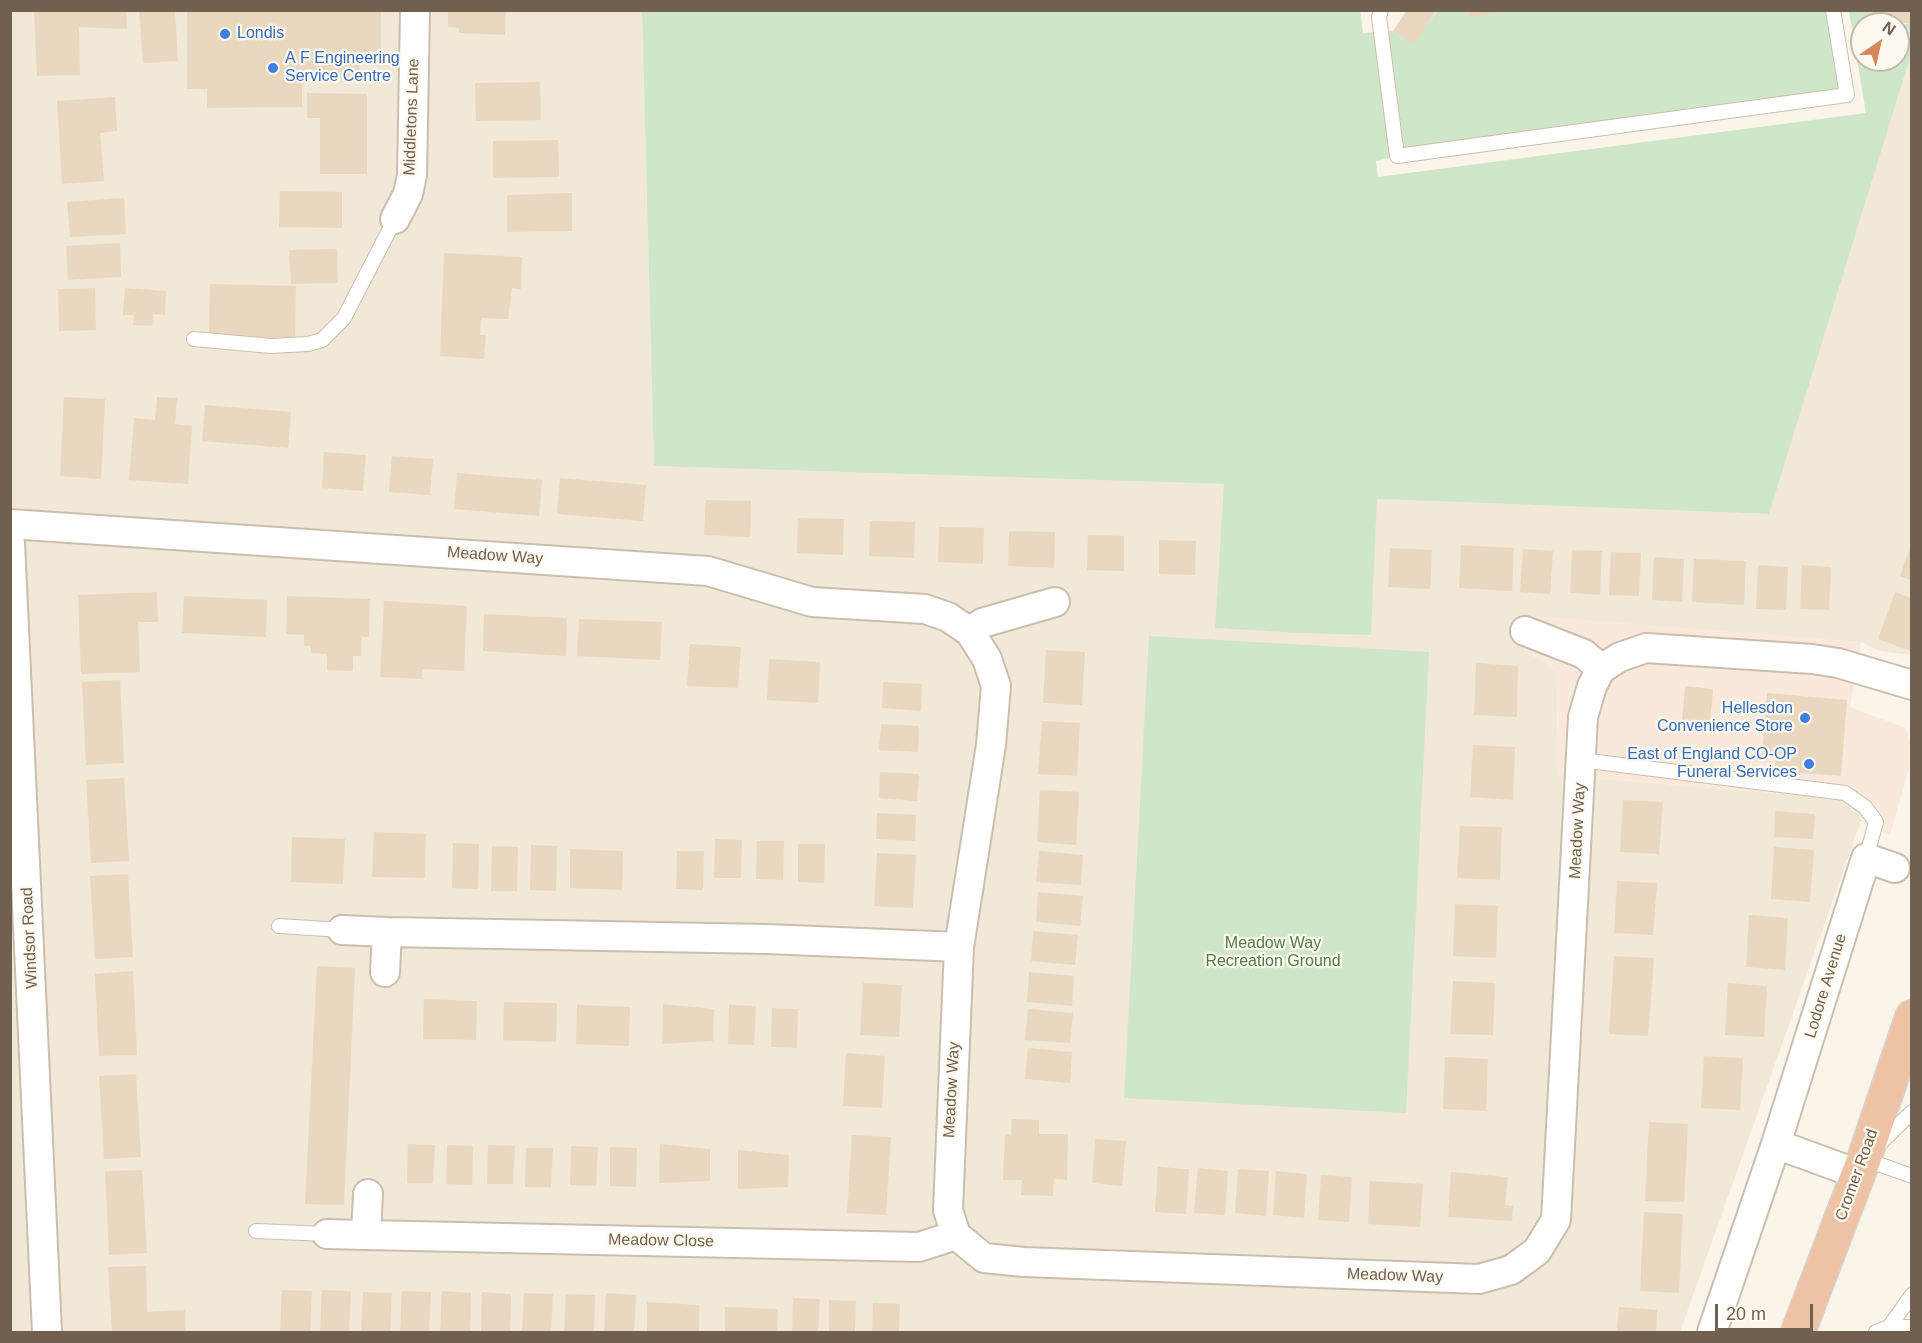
<!DOCTYPE html>
<style>
body{margin:0}
#map{position:relative;width:1922px;height:1343px;overflow:hidden;background:#faf5e8;font-family:Arial,sans-serif}
canvas{display:block}
.frame{position:absolute;inset:0;border:12px solid #715f4f;pointer-events:none}
.north{position:absolute;left:1850px;top:12px;width:60px;height:60px;box-sizing:border-box;background:#fdf9ee;border:2px solid #c5bbae;border-radius:50%;rotate:34deg;font-size:16px;font-weight:700;line-height:24px;text-align:center;color:#715f4f}
.north::after{content:'';display:block;margin:auto;width:21px;height:27px;background:#d6865a;clip-path:polygon(50% 0,100% 100%,50% 72%,0 100%)}
.scale{position:absolute;left:1715px;top:1304px;width:98px;height:27px;box-sizing:border-box;border:3px solid #715f4f;border-top:0;padding-left:8px;font-size:18px;line-height:21px;white-space:nowrap;color:#715f4f;-webkit-text-stroke:4px #fdf9ee;paint-order:stroke}
</style>
<div id="map">
<canvas width="1922" height="1343"></canvas>
<div class="frame"></div>
<div class="north">N</div>
<div class="scale">20 m</div>
</div>
<script>
const context = document.querySelector('canvas').getContext('2d');
context.lineJoin = 'round';
function paint(path, color) { context.fillStyle = color; context.fill(path, 'evenodd'); }
const toPath = rows => new Path2D(rows.map(r => 'M' + r).join(''));
function strokePath(path, color, width, dash) { context.strokeStyle = color; context.lineWidth = width; context.lineCap = dash ? 'butt' : 'round'; context.setLineDash(dash || []); context.stroke(path); }
function label(font, color, halo, rows, align = 'center') {
  context.font = font + ' Arial,sans-serif'; context.lineWidth = 4.5; context.setLineDash([]); context.textBaseline = 'middle'; context.strokeStyle = halo; context.fillStyle = color; for (const [text, x, y, turn = 0] of rows) {
    context.save(); context.translate(x, y); context.rotate((+turn || 0) * Math.PI / 180); context.textAlign = isNaN(turn) ? turn : align; if (halo) context.strokeText(text, 0, 0); context.fillText(text, 0, 0); context.restore();
  }
}
paint(toPath([
 [10,11,642,11,654,466,1225,484,1215,628,1370,635,1377,499,1769,514,1911,51,1911,655,1880,651,1861,642,1833,640,1524,652,1546,662,1557,673,1558,775,1845,799,1860,811,1861,821,1680,1332,11,1332]
]), '#f1e8d7');
paint(toPath([
 [1526,615,1861,642,1850,707,1906,728,1911,745,1911,762,1890,835,1861,821,1860,811,1845,799,1558,775,1557,673,1546,662,1524,652]
]), '#f9e9dd');
paint(toPath([
 [1360,10,1363,33,1393,31,1412,44,1437,11,1467,11,1468,16,1513,10,1833,11,1847,95,1397,156,1376,161,1378,177,1866,113,1849,11,1878,11,1879,24,1862,24,1862,60,1898,60,1898,25,1911,23,1912,51,1769,514,1377,499,1371,635,1300,633,1215,628,1224,484,654,466,642,11],
 [1149,636,1429,652,1406,1113,1124,1098]
]), '#d0e6c8');
paint(toPath([
 [34,10,126,10,127,29,79,27,80,75,37,76],
 [139,10,175,10,178,61,143,63],
 [187,10,381,10,381,55,359,55,360,79,302,79,302,107,207,108,207,89,187,89],
 [448,10,506,10,505,35,459,33,459,28,448,27],
 [1407,10,1437,10,1413,45,1393,31],
 [1467,10,1502,10,1502,12,1468,17],
 [1878,10,1911,10,1911,23,1879,24],
 [540,82,541,120,476,121,475,83],
 [307,93,367,94,367,174,320,174,320,118,307,118],
 [115,97,117,131,100,133,104,181,62,184,57,101],
 [558,140,559,177,493,178,493,141],
 [280,191,342,192,342,228,279,227],
 [572,193,572,231,507,232,507,195],
 [124,198,126,234,70,237,67,202],
 [120,243,121,277,68,280,66,246],
 [337,249,338,283,291,284,289,250],
 [444,253,522,257,521,289,512,288,508,319,481,318,480,335,486,335,484,359,440,356],
 [210,284,296,286,295,339,209,337],
 [95,288,96,330,59,331,58,289],
 [125,288,166,291,165,315,153,314,152,326,133,325,134,315,123,315],
 [64,397,105,399,101,479,60,476],
 [157,397,177,398,175,424,192,426,188,484,129,480,134,418,155,420],
 [205,405,291,412,288,448,202,441],
 [324,452,366,455,363,491,322,488],
 [392,456,433,459,430,495,389,492],
 [457,473,542,480,539,516,454,509],
 [560,478,646,485,643,521,557,514],
 [706,500,751,501,750,537,704,535],
 [798,518,844,519,843,555,797,553],
 [870,521,915,522,914,558,869,556],
 [939,527,984,528,983,564,938,562],
 [1009,531,1055,532,1054,568,1008,566],
 [1088,535,1124,536,1124,571,1087,570],
 [1159,540,1196,541,1195,575,1159,574],
 [1461,545,1514,548,1512,591,1459,588],
 [1911,546,1911,580,1900,576],
 [1390,548,1432,550,1430,589,1388,587],
 [1523,549,1553,551,1550,594,1520,592],
 [1572,550,1602,551,1600,595,1570,593],
 [1611,552,1641,553,1639,596,1609,595],
 [1654,557,1684,559,1682,602,1652,600],
 [1694,559,1746,561,1744,605,1692,602],
 [1758,565,1788,567,1786,610,1756,609],
 [1802,565,1831,567,1829,610,1800,609],
 [157,592,158,622,138,622,140,672,81,674,78,595],
 [1895,592,1911,598,1911,651,1878,639],
 [184,596,267,600,266,637,182,633],
 [287,596,370,599,369,637,362,637,361,656,353,656,353,671,327,670,327,654,311,653,311,646,304,646,304,635,286,634],
 [384,601,467,606,464,671,422,669,422,679,380,677],
 [484,614,567,618,566,656,483,651],
 [579,619,662,622,660,660,577,656],
 [690,644,741,647,738,688,687,686],
 [1046,650,1085,652,1082,705,1043,703],
 [769,659,820,662,818,703,767,700],
 [1476,663,1518,666,1517,717,1474,715],
 [120,680,124,763,86,765,82,682],
 [883,682,922,684,921,711,882,708],
 [1685,686,1713,689,1710,723,1682,720],
 [1767,693,1847,700,1841,776,1775,771,1776,756,1762,755],
 [1042,721,1080,723,1077,776,1038,774],
 [881,724,919,726,918,752,879,750],
 [1473,745,1515,747,1513,800,1470,797],
 [880,772,919,774,917,801,879,798],
 [124,778,129,861,91,863,86,780],
 [1040,790,1079,792,1076,845,1037,842],
 [1623,800,1663,802,1659,854,1620,852],
 [1775,811,1815,814,1813,839,1774,837],
 [877,813,916,815,915,841,876,839],
 [1460,826,1502,827,1500,880,1457,878],
 [374,832,426,834,425,878,372,877],
 [292,837,345,839,343,884,291,882],
 [715,839,742,840,741,878,714,878],
 [757,841,784,841,783,880,756,879],
 [453,843,479,844,478,889,452,888],
 [798,844,825,844,824,883,798,882],
 [531,845,557,846,556,891,530,890],
 [492,846,518,847,517,891,491,891],
 [1774,847,1814,850,1810,902,1771,899],
 [570,849,623,851,622,890,570,888],
 [677,851,704,851,703,890,676,889],
 [1039,851,1083,855,1081,885,1036,882],
 [877,853,916,855,913,908,874,906],
 [128,874,133,957,95,959,90,876],
 [1617,881,1657,883,1653,935,1614,933],
 [1038,892,1083,896,1080,926,1036,922],
 [1455,904,1498,906,1496,958,1453,956],
 [1749,915,1788,918,1785,970,1746,967],
 [1033,931,1078,935,1075,965,1031,961],
 [1614,956,1654,958,1648,1036,1609,1034],
 [317,966,355,968,344,1205,305,1204],
 [133,971,137,1055,99,1056,95,974],
 [1029,972,1074,976,1072,1006,1027,1002],
 [1453,981,1495,983,1493,1035,1450,1034],
 [863,983,902,985,899,1037,860,1035],
 [1728,983,1767,986,1764,1037,1725,1035],
 [424,999,477,1001,476,1040,423,1039],
 [504,1002,557,1003,556,1042,503,1040],
 [663,1004,714,1009,713,1041,662,1044],
 [577,1005,630,1007,629,1046,576,1044],
 [729,1005,756,1006,754,1045,728,1044],
 [772,1008,798,1009,797,1048,771,1047],
 [1028,1009,1073,1013,1070,1043,1025,1040],
 [1028,1048,1072,1052,1070,1083,1025,1079],
 [846,1053,885,1056,882,1108,843,1106],
 [1704,1056,1743,1058,1740,1110,1701,1108],
 [1445,1057,1488,1059,1486,1111,1443,1109],
 [136,1074,141,1157,104,1159,99,1076],
 [1012,1119,1039,1120,1039,1134,1068,1134,1067,1180,1054,1179,1053,1196,1021,1195,1022,1180,1003,1180,1005,1134,1011,1134],
 [1649,1122,1688,1124,1684,1202,1645,1201],
 [852,1135,891,1137,886,1215,847,1213],
 [1095,1139,1126,1141,1122,1186,1092,1183],
 [408,1144,435,1145,433,1183,407,1183],
 [660,1144,710,1149,710,1181,659,1183],
 [447,1145,473,1146,472,1185,446,1184],
 [488,1145,515,1146,513,1184,487,1184],
 [571,1146,598,1147,596,1186,570,1185],
 [610,1147,637,1148,636,1187,610,1186],
 [526,1148,553,1148,551,1187,525,1187],
 [738,1150,789,1155,788,1187,738,1189],
 [1158,1167,1189,1169,1186,1214,1155,1212],
 [1198,1168,1228,1171,1225,1215,1194,1213],
 [1238,1169,1269,1171,1266,1216,1235,1213],
 [142,1170,147,1253,109,1255,105,1171],
 [1276,1171,1307,1174,1304,1218,1273,1215],
 [1451,1172,1508,1177,1505,1205,1513,1206,1512,1221,1448,1217],
 [1321,1175,1352,1177,1349,1222,1318,1220],
 [1370,1181,1423,1184,1420,1227,1368,1224],
 [1644,1212,1683,1214,1679,1293,1640,1291],
 [146,1266,147,1312,185,1310,186,1332,112,1332,108,1267],
 [282,1290,312,1291,310,1332,280,1332],
 [322,1290,351,1291,349,1332,320,1332],
 [402,1291,431,1292,429,1332,400,1332],
 [442,1291,471,1293,470,1332,440,1332],
 [363,1292,392,1293,390,1332,361,1332],
 [482,1292,511,1294,510,1332,481,1332],
 [524,1293,553,1294,551,1332,522,1332],
 [606,1293,636,1295,634,1332,604,1332],
 [566,1294,595,1295,594,1332,564,1332],
 [793,1298,820,1299,818,1332,792,1332],
 [829,1300,856,1301,855,1332,829,1332],
 [647,1302,699,1305,699,1332,647,1332],
 [873,1303,900,1304,899,1332,872,1332],
 [725,1307,778,1309,777,1332,725,1332],
 [1619,1307,1657,1310,1656,1332,1617,1332]
]), '#ead7c0');
const lane = toPath([
 [1381,10,1379,17,1397,156,1847,95,1833,10],
 [194,339,271,346,308,344,322,340,344,318,395,219],
 [1581,760,1845,793,1865,807,1876,822,1866,858],
 [279,926,342,930],
 [1912,1112,1864,1159,1912,1176],
 [256,1231,327,1234],
 [1889,1327,1912,1327],
 [1876,1332,1889,1327,1912,1295]
]);
const street = toPath([
 [395,219,408,194,412,175,415,10],
 [10,524,708,571,812,602,925,609,948,617,970,632,987,659,996,686,991,745,959,947,948,1210,956,1235,984,1258,1024,1262,1479,1279,1511,1270,1537,1251,1556,1220,1583,717,1592,686,1601,669,1620,657,1646,648,1812,659,1838,663,1912,685],
 [10,543,47,1332],
 [1525,631,1584,654,1601,669],
 [970,632,982,623,1055,602],
 [342,930,387,932],
 [385,972,387,932,767,939,959,947],
 [1776,1144,1858,1174],
 [368,1194,366,1235,919,1247,956,1235],
 [327,1234,366,1235],
 [1712,1332,1776,1144,1866,858,1895,868]
]);
const highway = toPath([
 [1798,1332,1864,1159,1912,1017]
]);
strokePath(lane, '#cbbeaf', 16);
strokePath(street, '#cbbeaf', 32);
strokePath(highway, '#d7d2ce', 36);
strokePath(lane, '#fff', 14);
strokePath(street, '#fff', 28);
strokePath(highway, '#edc2a5', 33);
for (const [x, y, r, color] of [
 [225,34,6,"#3f7fe0"],
 [273,68,6,"#3f7fe0"],
 [1805,718,6,"#3f7fe0"],
 [1809,764,6,"#3f7fe0"]
]) { const dot = new Path2D(); dot.arc(x, y, r, 0, 2 * Math.PI); context.fillStyle = color; context.fill(dot); strokePath(dot, '#fdf9ee', 2); }
label('16px', '#366cbe', '#fdf9ee', [
 ["Londis",237,34],
 ["A F Engineering",285,59],
 ["Service Centre",285,77],
 ["Hellesdon",1793,709,"right"],
 ["Convenience Store",1793,727,"right"],
 ["East of England CO-OP",1797,755,"right"],
 ["Funeral Services",1797,773,"right"]
], 'left');
label('16px', '#715f4f', '#fdf9ee', [
 ["Middletons Lane",412,117,-88],
 ["Meadow Way",495,556,4],
 ["Meadow Way",1578,831,-87],
 ["Windsor Road",30,938,-93],
 ["Lodore Avenue",1826,986,-73],
 ["Meadow Way",952,1090,-87],
 ["Cromer Road",1857,1175,-70],
 ["Meadow Close",661,1241,1],
 ["Meadow Way",1395,1276,2]
]);
label('16px', '#537b4b', '#fdf9ee', [
 ["Meadow Way",1273,944],
 ["Recreation Ground",1273,962]
]);
</script>
